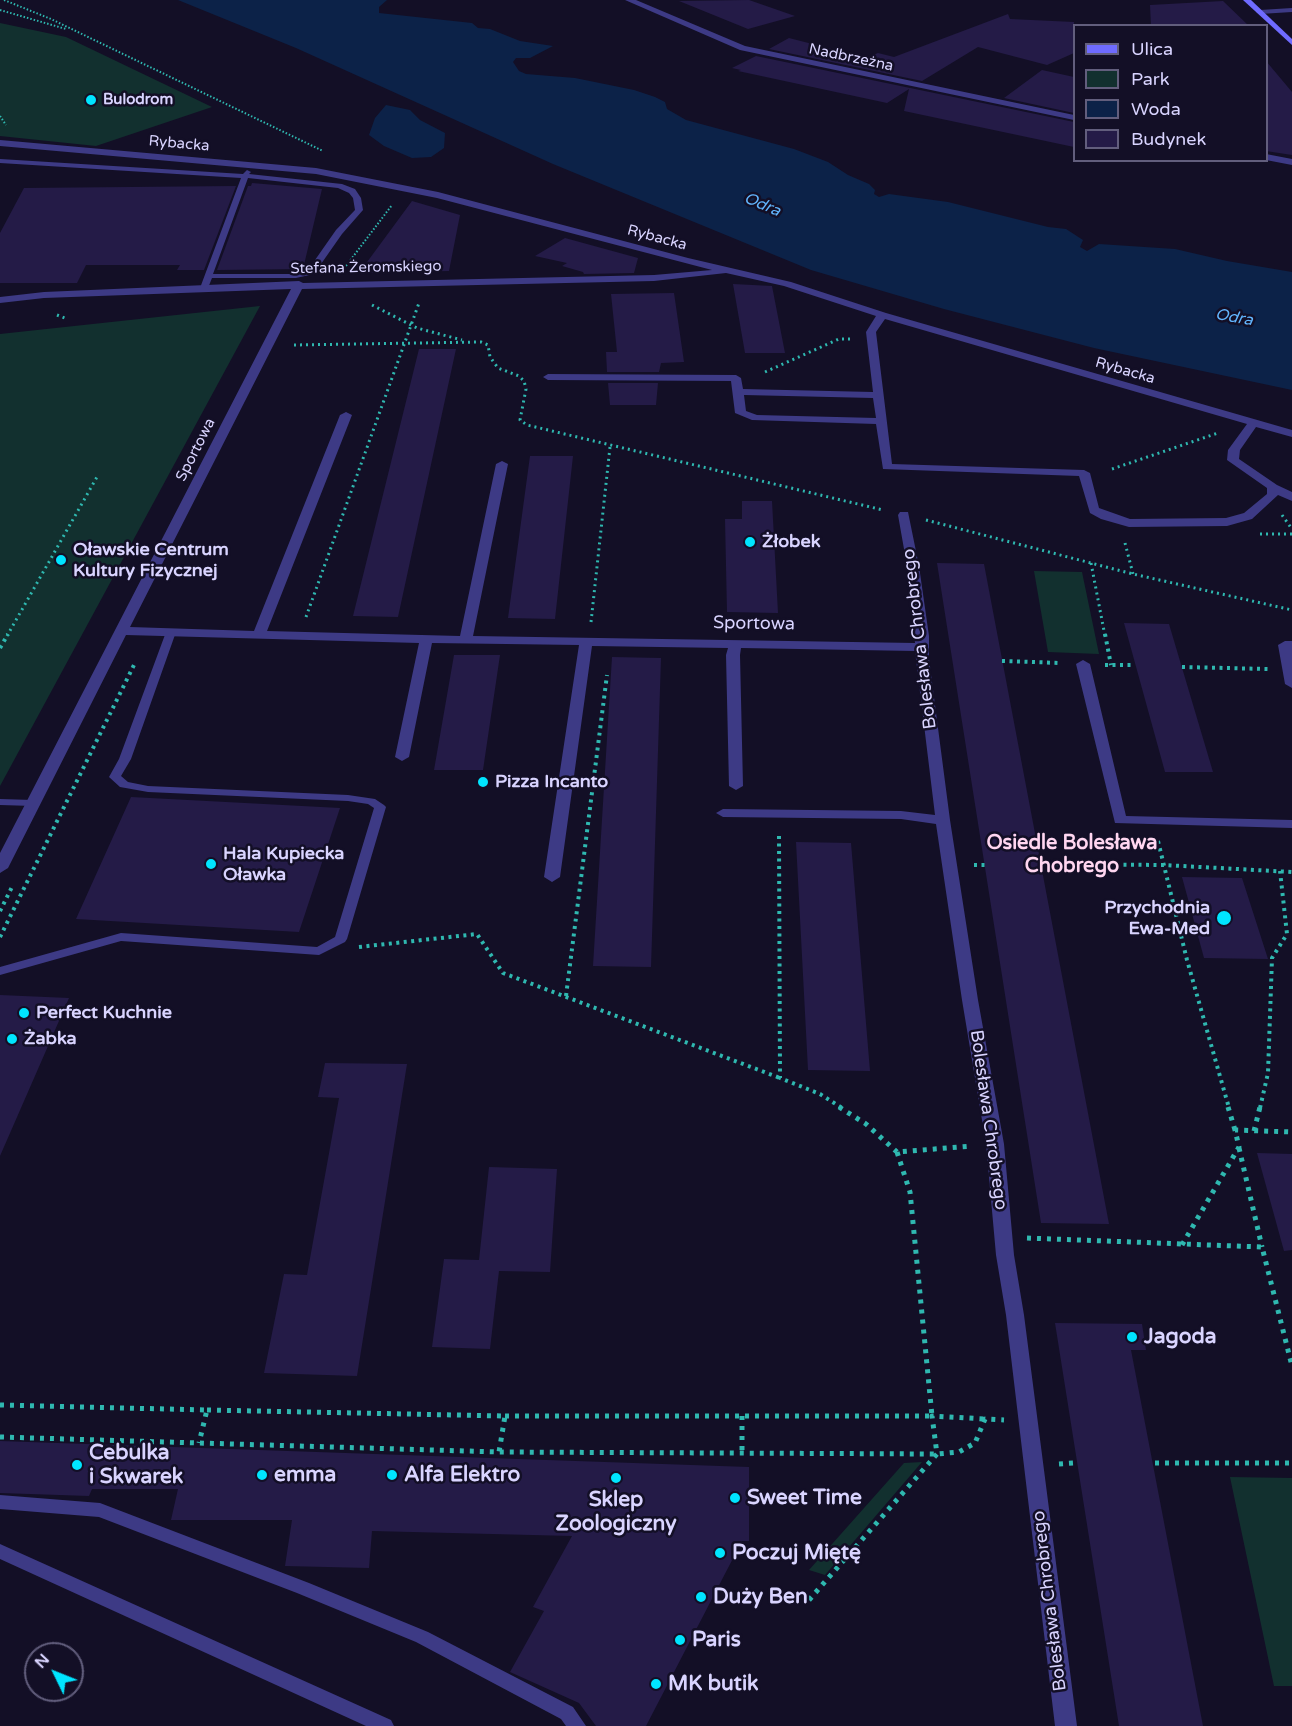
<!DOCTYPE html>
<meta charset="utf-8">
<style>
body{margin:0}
#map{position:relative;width:1292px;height:1726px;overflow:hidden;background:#130f26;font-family:"Varela Round",sans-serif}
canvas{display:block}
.legend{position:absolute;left:1073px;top:24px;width:195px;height:138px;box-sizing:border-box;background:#130f26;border:2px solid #625e7d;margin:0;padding:8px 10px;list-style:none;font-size:18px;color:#d9d4ff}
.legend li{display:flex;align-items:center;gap:12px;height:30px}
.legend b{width:30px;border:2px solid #625e7d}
.north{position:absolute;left:24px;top:1642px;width:60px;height:60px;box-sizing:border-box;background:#130f26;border:2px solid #625e7d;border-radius:50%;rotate:313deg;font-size:16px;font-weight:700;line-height:24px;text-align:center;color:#d9d4ff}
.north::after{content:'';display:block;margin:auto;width:21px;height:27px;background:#00e5ff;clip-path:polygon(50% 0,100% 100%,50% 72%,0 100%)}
</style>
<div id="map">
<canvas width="1292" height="1726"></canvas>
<ul class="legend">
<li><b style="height:8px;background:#6f6bff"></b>Ulica</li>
<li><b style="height:16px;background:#12302f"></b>Park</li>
<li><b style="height:16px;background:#0c2248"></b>Woda</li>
<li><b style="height:16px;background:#241b47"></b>Budynek</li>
</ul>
<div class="north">N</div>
</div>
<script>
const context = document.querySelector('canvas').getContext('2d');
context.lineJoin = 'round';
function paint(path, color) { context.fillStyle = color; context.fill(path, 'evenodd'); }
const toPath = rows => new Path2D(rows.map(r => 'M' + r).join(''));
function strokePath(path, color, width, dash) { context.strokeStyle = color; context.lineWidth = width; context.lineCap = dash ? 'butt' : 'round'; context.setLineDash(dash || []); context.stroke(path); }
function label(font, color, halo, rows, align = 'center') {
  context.font = font + ' "Varela Round",sans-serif'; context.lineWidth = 5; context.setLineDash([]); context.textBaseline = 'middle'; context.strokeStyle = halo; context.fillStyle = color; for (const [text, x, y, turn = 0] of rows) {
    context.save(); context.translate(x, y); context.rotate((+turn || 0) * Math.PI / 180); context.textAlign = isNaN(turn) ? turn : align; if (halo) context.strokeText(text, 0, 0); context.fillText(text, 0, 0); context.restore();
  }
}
paint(toPath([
 [0,23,66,37,212,107,96,146,0,136],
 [260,306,0,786,0,334],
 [1034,571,1082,572,1099,654,1048,652],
 [922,1462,825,1575,809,1570,904,1463],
 [1230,1477,1292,1478,1292,1686,1274,1686]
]), '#12302f');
paint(toPath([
 [178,0,387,0,379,7,379,13,472,23,478,28,490,29,520,41,553,46,530,58,516,58,513,62,519,71,526,74,575,78,634,90,655,97,665,102,667,109,686,120,794,149,828,162,848,175,869,184,875,190,874,194,879,197,889,194,948,202,1048,227,1066,229,1083,240,1080,247,1087,251,1099,244,1175,249,1227,261,1292,272,1292,390,1094,348,944,309,811,270,553,164,296,48],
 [386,105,410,110,420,120,445,133,444,148,431,157,412,158,384,146,369,135,375,118]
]), '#0c2248');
paint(toPath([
 [749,0,795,16,748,29,679,1],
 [1223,1,1249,26,1151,26,1150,5],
 [1008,14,1010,19,1074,22,1074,53,1047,65,978,47,922,81,769,49,789,38,867,58,878,53,894,57],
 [756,56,1074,122,1074,147,904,111,909,89,887,103,738,71,741,70,732,68],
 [1266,61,1292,92,1292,155,1266,151],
 [1042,70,1074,77,1074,113,1004,98],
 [252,183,322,189,303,269,217,270,248,186,251,186],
 [236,186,204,270,177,270,180,265,86,265,77,283,0,283,0,233,24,188],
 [412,201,460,215,449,271,359,273],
 [565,238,638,258,634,273,584,274,583,272,562,266,567,263,535,256],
 [733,284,772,286,785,353,745,353],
 [674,293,684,362,661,363,659,372,607,372,606,352,617,352,611,294],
 [419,349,456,349,398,617,353,616],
 [608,383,658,383,656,405,610,405],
 [530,456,573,456,555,619,508,618],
 [742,501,772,501,778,613,727,612,725,519,742,519],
 [937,563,984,564,1109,1224,1041,1223],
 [1124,623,1169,624,1213,772,1165,772],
 [454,655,500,655,483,770,434,770],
 [612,657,661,658,651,967,593,966],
 [131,797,340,808,299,932,76,919],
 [796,842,851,843,870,1071,808,1070],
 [1182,877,1242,878,1268,959,1204,958],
 [0,995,69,998,0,1156],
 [325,1063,407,1064,357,1376,264,1373,284,1274,307,1275,339,1098,318,1097],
 [1257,1153,1292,1154,1292,1250,1284,1251],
 [489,1167,557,1169,550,1272,499,1271,490,1349,432,1347,444,1259,479,1260],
 [1055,1323,1142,1324,1146,1350,1131,1350,1203,1726,1119,1726],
 [0,1441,749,1467,749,1541,742,1541,646,1726,596,1726,579,1703,510,1672,544,1611,533,1607,572,1536,372,1531,369,1568,285,1566,292,1520,171,1520,178,1489,92,1489,89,1496,0,1493]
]), '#241b47');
strokePath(toPath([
 [4,0,51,19,323,151],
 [0,10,66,29],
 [0,116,6,125],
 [346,266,392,205]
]), '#2fb8b0', 2, [1.5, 2]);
strokePath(toPath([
 [372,305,417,328,462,340],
 [57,315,67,319],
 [294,345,481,342,488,345,490,357,498,368,519,376,524,381,526,389,520,420,527,425,883,510],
 [765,372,839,339,853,339],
 [1112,469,1218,433],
 [1282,515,1292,529],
 [926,520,1133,574,1292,610],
 [1260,534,1292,534],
 [1125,543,1133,574],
 [1091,563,1105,636],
 [306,617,419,303],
 [591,622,610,447],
 [7,636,97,477]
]), '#2fb8b0', 3, [2, 4]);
strokePath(toPath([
 [1105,634,1111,665],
 [0,648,8,634],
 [1002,661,1061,663],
 [1105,665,1135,665],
 [1182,667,1268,669],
 [779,836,780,1078,820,1094,842,1108],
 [1158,841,1187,960,1229,1108],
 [1041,864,1164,865,1292,872],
 [974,865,985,865],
 [0,911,13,885],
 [0,937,134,665],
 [359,947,477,934,503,973,780,1078],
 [566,996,607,675],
 [1260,1108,1268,1073,1272,958,1287,934,1280,871]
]), '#2fb8b0', 4, [3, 4.5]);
strokePath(toPath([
 [839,1107,866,1124,897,1152],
 [1228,1107,1235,1130],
 [1254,1131,1260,1107],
 [1239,1148,1262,1247],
 [1027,1238,1262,1247,1292,1366],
 [1182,1245,1239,1147,1235,1130,1292,1132],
 [0,1405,207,1410,199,1443],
 [207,1410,505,1416,499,1452],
 [505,1416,932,1416,910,1192,897,1152,972,1146],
 [742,1416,742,1453],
 [0,1437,499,1452,937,1454,959,1452,975,1443,985,1419,1004,1420],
 [1155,1463,1292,1463],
 [1059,1464,1074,1463],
 [809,1600,937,1454,932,1416,985,1419]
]), '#2fb8b0', 5, [4, 6]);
paint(toPath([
 [0,159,243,174,247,170,251,172,249,174,342,184,355,189,361,198,363,210,342,234,314,274,296,278,212,278,208,288,204,290,200,288,241,178,0,163,0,159],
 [248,178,338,188,349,193,353,198,355,210,336,230,308,270,296,274,213,274,248,178],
 [171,629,176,632,131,759,121,776,128,782,148,786,348,795,375,799,384,805,386,807,347,939,345,942,319,955,121,941,0,975,0,967,121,933,317,947,335,937,374,808,368,804,348,801,148,792,120,787,109,777,119,759,166,632,171,629],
 [0,799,33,800,39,803,33,806,0,805,0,799],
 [0,1495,100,1503,309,1583,428,1632,573,1707,586,1726,566,1726,561,1719,416,1642,297,1593,99,1517,0,1509,0,1495],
 [0,1544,391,1720,394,1726,366,1726,0,1559,0,1544]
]), '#3d3a85');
paint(toPath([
 [625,0,636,0,745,46,1074,115,1074,120,740,50,625,0],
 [1292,8,1292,12,1260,14,1256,12,1260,10,1292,8],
 [0,140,316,168,438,192,688,258,791,282,886,313,1292,430,1292,437,1256,427,1240,450,1239,459,1277,485,1292,492,1292,501,1278,495,1252,519,1227,526,1129,527,1101,519,1090,513,1079,476,883,469,876,424,752,420,735,413,731,381,548,380,543,377,548,374,736,375,741,378,743,389,873,392,866,332,876,316,784,286,726,273,654,281,302,289,130,627,254,631,340,415,346,412,352,415,267,631,460,636,496,464,502,461,508,464,473,636,915,643,907,566,898,515,900,512,908,512,919,566,929,636,929,659,950,820,978,1000,1004,1144,1014,1255,1024,1315,1077,1726,1055,1726,1006,1315,996,1255,986,1144,962,1000,936,824,901,819,723,817,716,813,723,809,901,811,935,815,915,651,741,648,740,655,743,786,736,790,729,786,726,655,728,648,592,646,560,877,552,882,544,877,579,645,432,643,409,757,402,761,395,757,419,643,126,635,8,868,0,873,0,853,291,289,44,298,0,303,0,297,44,292,299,281,303,283,654,275,712,270,437,198,316,174,0,146,0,140],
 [885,319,1247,424,1228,450,1227,460,1267,488,1267,494,1244,513,1226,518,1130,519,1099,508,1090,473,1084,470,892,464,876,332,885,319],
 [744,395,873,398,876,418,757,415,746,411,744,395],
 [1266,154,1292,159,1292,165,1266,160,1266,154],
 [1285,641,1292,641,1292,688,1285,684,1278,645,1285,641],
 [1083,660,1090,664,1126,816,1292,820,1292,828,1115,823,1076,664,1083,660]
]), '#3d3a85');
paint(toPath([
 [1243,0,1251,0,1292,39,1292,45,1243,0]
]), '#6f6bff');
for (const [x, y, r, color] of [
 [91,100,6,"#00e5ff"],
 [750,542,6,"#00e5ff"],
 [61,560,6,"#00e5ff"],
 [483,782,6,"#00e5ff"],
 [211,864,6,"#00e5ff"],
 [1224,918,8,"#00e5ff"],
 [24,1013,6,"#00e5ff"],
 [12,1039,6,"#00e5ff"],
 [1132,1337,6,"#00e5ff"],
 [77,1465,6,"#00e5ff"],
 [262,1475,6,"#00e5ff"],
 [392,1475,6,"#00e5ff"],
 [616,1478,6,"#00e5ff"],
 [735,1498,6,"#00e5ff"],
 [720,1553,6,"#00e5ff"],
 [701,1597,6,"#00e5ff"],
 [680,1640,6,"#00e5ff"],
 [656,1684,6,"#00e5ff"]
]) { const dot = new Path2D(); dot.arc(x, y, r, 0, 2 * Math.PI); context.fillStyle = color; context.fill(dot); strokePath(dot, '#130f26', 2); }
label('15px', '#d9d4ff', '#130f26', [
 ["Nadbrzeżna",851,58,12],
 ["Rybacka",179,144,5],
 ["Rybacka",657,238,15],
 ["Stefana Żeromskiego",366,268,-1],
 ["Rybacka",1125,371,16],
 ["Sportowa",196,450,-63]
]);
label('bold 15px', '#d9d4ff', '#130f26', [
 ["Bulodrom",103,100]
], 'left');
label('italic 16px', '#62b6ff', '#130f26', [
 ["Odra",762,205,23],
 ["Odra",1234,318,10]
]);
label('bold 18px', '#d9d4ff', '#130f26', [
 ["Żłobek",762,542],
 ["Oławskie Centrum",73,550],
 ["Kultury Fizycznej",73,571],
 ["Pizza Incanto",495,782],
 ["Hala Kupiecka",223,854],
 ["Oławka",223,875],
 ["Przychodnia",1210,908,"right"],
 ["Ewa-Med",1210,929,"right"],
 ["Perfect Kuchnie",36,1013],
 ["Żabka",24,1039]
], 'left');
label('18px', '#d9d4ff', '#130f26', [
 ["Sportowa",754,624,1],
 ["Bolesława Chrobrego",920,639,-97],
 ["Bolesława Chrobrego",988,1120,82],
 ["Bolesława Chrobrego",1050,1601,-97]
]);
label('bold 20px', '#ffd6f0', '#130f26', [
 ["Osiedle Bolesława",1072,844],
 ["Chobrego",1072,867]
]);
label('bold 21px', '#d9d4ff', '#130f26', [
 ["Jagoda",1144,1337],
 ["Cebulka",89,1453],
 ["i Skwarek",89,1477],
 ["emma",274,1475],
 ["Alfa Elektro",404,1475],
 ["Sweet Time",747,1498],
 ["Sklep",616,1500,"center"],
 ["Zoologiczny",616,1524,"center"],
 ["Poczuj Miętę",732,1553],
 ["Duży Ben",713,1597],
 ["Paris",692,1640],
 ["MK butik",668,1684]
], 'left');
</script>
